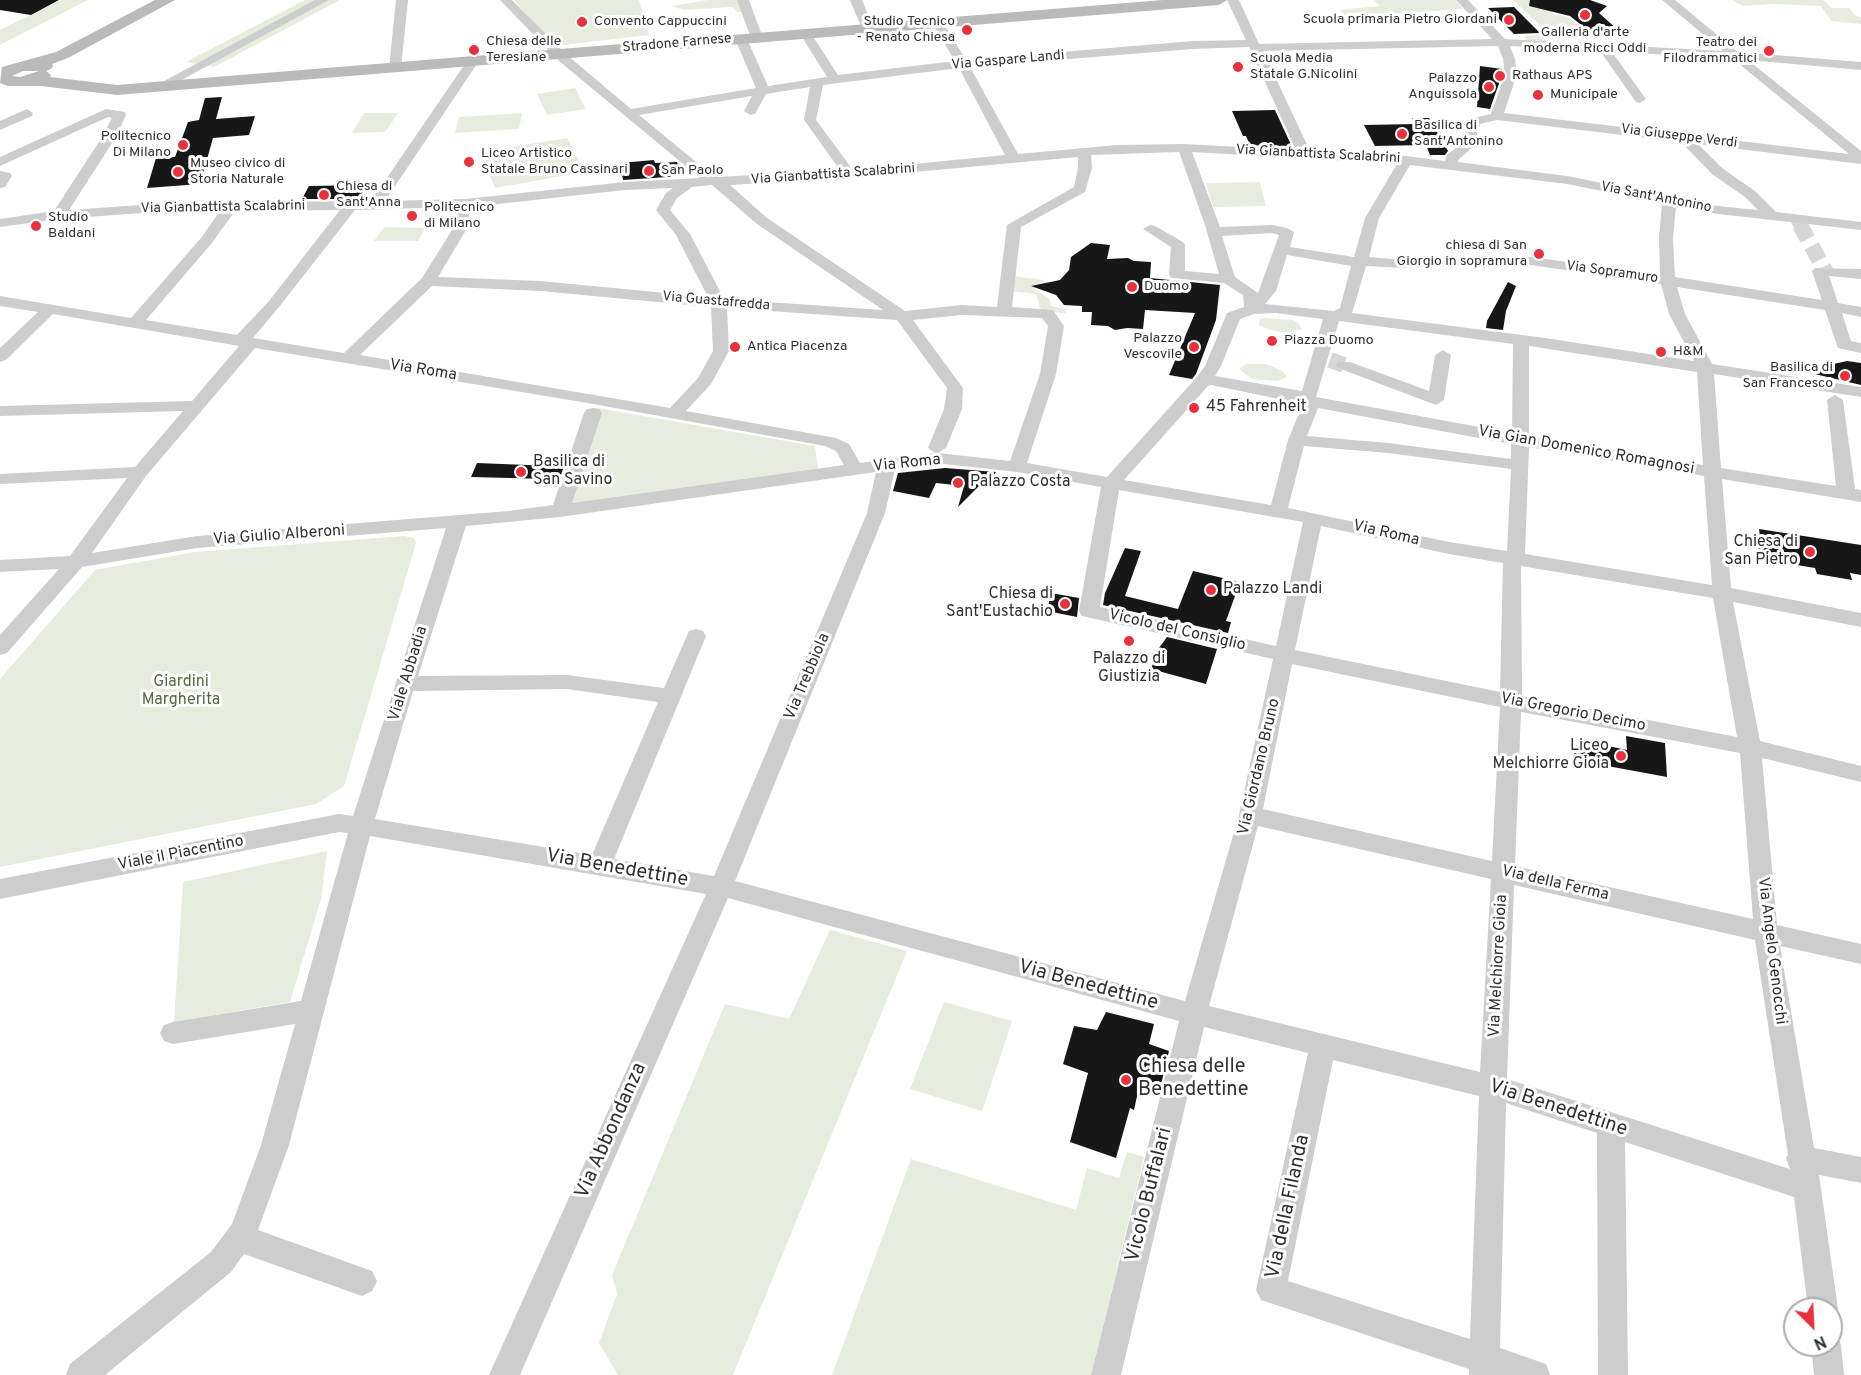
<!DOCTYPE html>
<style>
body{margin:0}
#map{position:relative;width:1861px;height:1375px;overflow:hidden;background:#fff;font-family:Overpass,sans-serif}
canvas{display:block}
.north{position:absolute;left:1783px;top:1297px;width:60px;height:60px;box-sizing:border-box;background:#fff;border:2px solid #acacac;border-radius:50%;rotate:156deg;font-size:16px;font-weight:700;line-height:24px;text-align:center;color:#303030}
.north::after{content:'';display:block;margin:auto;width:21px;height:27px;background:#e7323c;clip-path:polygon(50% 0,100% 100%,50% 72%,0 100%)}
</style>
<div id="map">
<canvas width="1861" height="1375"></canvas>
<div class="north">N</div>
</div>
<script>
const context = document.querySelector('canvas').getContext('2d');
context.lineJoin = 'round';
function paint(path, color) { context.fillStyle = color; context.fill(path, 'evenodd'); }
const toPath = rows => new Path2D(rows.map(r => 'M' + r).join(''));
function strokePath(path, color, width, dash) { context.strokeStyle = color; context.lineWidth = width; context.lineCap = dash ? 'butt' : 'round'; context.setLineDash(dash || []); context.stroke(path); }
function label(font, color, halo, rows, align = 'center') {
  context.font = font + ' Overpass,sans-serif'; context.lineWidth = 6; context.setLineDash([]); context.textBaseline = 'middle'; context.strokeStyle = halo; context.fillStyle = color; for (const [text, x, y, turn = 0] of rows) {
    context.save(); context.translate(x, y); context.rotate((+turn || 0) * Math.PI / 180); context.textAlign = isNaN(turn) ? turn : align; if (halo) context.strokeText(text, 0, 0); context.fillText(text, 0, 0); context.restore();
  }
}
paint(toPath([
 [61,0,88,0,0,45,0,30],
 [305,0,340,0,214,67,186,62],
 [514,0,639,0,649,35,555,46],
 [708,0,738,0,742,12,737,12,732,7,684,10,671,6],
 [1373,0,1455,0,1463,9,1347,17,1339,10,1380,6],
 [1513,0,1544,0,1541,4,1554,14,1568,17,1591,37,1544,39,1550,42,1527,41,1524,36,1549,34],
 [1732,0,1823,0,1832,8,1849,8,1856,16,1861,17,1861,24,1831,21,1821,6,1774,4,1743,6],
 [711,16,714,26,677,29,674,20],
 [575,88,586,109,547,115,537,94],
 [364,113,398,113,385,132,352,133],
 [522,113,519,129,455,133,459,117],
 [567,138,585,172,495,188,480,152],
 [1260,182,1266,206,1213,207,1206,183],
 [384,227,425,228,418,241,374,241],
 [1011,276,1044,280,1034,289,1049,298,1051,306,1065,309,1066,313,1049,312,1040,308,1036,294,1010,291],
 [1265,318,1292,320,1299,324,1302,329,1286,333,1270,330,1259,325,1260,319],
 [1246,364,1266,364,1283,371,1287,377,1278,381,1252,379,1239,369],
 [597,408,815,446,818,469,565,504],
 [404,536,414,538,416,543,344,786,316,804,0,867,0,679,95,570,195,552],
 [327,851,321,899,290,1002,174,1022,183,882],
 [830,930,907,951,733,1375,618,1375,599,1343,617,1294,612,1275,725,1004,789,1019],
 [944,1002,1012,1021,982,1111,910,1089],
 [1127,1152,1144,1157,1091,1375,832,1375,911,1159,1076,1210,1087,1168,1119,1178]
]), '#e6edde');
paint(toPath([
 [0,0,59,0,31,15,0,10],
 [1530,0,1590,0,1607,6,1599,13,1618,30,1590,32,1570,16,1529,6],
 [1514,7,1540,33,1514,34,1488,8],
 [1480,66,1502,69,1502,75,1490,109,1477,107],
 [222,97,216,119,255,116,249,135,213,138,200,184,147,188,156,158,175,157,188,122,199,120,205,98],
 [1275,110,1292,147,1250,145,1246,136,1243,136,1232,111],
 [1412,118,1429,118,1448,151,1445,155,1430,155,1426,145,1375,146,1364,125,1416,124],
 [654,160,655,163,677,162,682,176,623,180,620,163],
 [366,185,360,199,302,199,309,186],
 [1091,243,1110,245,1107,259,1128,258,1134,261,1151,262,1150,278,1220,285,1216,320,1196,374,1192,379,1169,375,1195,313,1145,310,1143,329,1127,328,1115,330,1108,326,1091,325,1092,312,1082,312,1082,306,1064,305,1056,295,1031,286,1060,280,1069,270,1071,257],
 [1508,282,1516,286,1506,311,1503,330,1486,328,1487,321],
 [1847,361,1861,363,1861,385,1802,371],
 [555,460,566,460,557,487,544,487,548,479,471,477,477,463,552,466],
 [945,468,996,472,986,486,980,485,958,507,964,486,936,483,929,498,893,491,898,473],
 [1759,529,1861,545,1861,575,1850,573,1852,580,1817,574,1815,568,1760,559,1757,536,1760,537],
 [1125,548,1141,551,1125,596,1178,609,1193,571,1240,582,1226,621,1231,622,1228,633,1103,605,1105,593],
 [1051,593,1079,598,1077,617,1047,611],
 [1167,637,1217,649,1206,684,1151,669,1159,648],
 [1626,736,1665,743,1667,777,1575,760,1574,745,1602,749,1603,745,1627,750],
 [1106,1012,1154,1024,1149,1044,1169,1051,1159,1093,1139,1087,1134,1110,1130,1108,1116,1158,1070,1142,1088,1073,1063,1064,1074,1026,1097,1030]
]), '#171717');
strokePath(toPath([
 [1796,218,1801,226]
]), '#d6d6d6', 13, [13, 6]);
strokePath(toPath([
 [1800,225,1826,272],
 [1330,360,1344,365]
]), '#d6d6d6', 16, [16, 8]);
paint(toPath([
 [315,0,329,0,163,90,159,91,153,87,315,0],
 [396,0,408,0,401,68,395,72,389,68,396,0],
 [500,0,512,0,567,55,631,109,756,88,735,39,741,35,747,39,768,86,827,77,800,34,806,31,810,32,838,75,955,61,932,23,938,20,942,21,966,60,1193,41,1246,40,1227,0,1239,0,1259,44,1492,39,1456,0,1468,0,1505,39,1723,51,1662,0,1675,0,1738,52,1861,62,1861,70,1748,60,1861,151,1861,164,1698,144,1722,168,1755,191,1776,212,1861,222,1861,230,1718,214,1676,206,1673,238,1675,277,1822,300,1812,271,1815,268,1861,269,1861,279,1829,276,1838,303,1861,307,1861,317,1842,313,1851,341,1861,343,1861,353,1838,348,1825,310,1677,287,1685,314,1712,364,1861,387,1861,397,1714,374,1721,468,1836,486,1827,400,1835,395,1843,400,1855,489,1861,490,1861,502,1722,479,1731,588,1861,613,1861,627,1733,602,1760,741,1861,766,1861,782,1762,758,1777,925,1861,944,1861,964,1780,946,1814,1148,1861,1157,1861,1183,1819,1175,1838,1309,1834,1320,1831,1321,1831,1309,1808,1309,1794,1197,1625,1142,1628,1375,1598,1375,1597,1133,1506,1103,1500,1348,1546,1364,1550,1375,1469,1375,1469,1369,1261,1300,1256,1290,1308,1053,1204,1027,1121,1375,1091,1375,1179,1021,728,898,520,1375,489,1375,706,894,370,836,289,1145,258,1230,372,1271,377,1281,372,1291,362,1296,244,1254,231,1272,105,1375,66,1375,70,1364,211,1252,232,1224,261,1145,295,1024,173,1044,164,1041,160,1033,164,1025,173,1022,301,1001,348,833,339,832,0,899,0,879,339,814,353,816,446,528,197,548,82,567,7,653,0,655,0,635,59,569,0,572,0,560,70,556,127,478,0,484,0,474,135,467,183,411,0,416,0,406,192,401,239,346,53,314,6,360,0,362,0,348,38,312,0,306,0,296,131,318,201,238,220,211,169,211,59,219,0,227,0,219,54,211,102,137,112,118,108,117,0,166,0,157,106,109,125,112,126,115,116,137,69,210,169,203,371,201,469,58,473,57,479,61,385,201,465,199,625,182,700,178,559,61,500,0],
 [1498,46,1503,59,1505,74,1491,114,1469,119,1461,144,1447,155,1445,161,1406,156,1310,151,1263,51,1498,46],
 [1510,46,1600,51,1636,102,1640,103,1646,99,1612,52,1732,58,1849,154,1504,113,1517,74,1515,59,1510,46],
 [1249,47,1296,150,1184,144,1117,145,1018,154,970,67,1193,49,1249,47],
 [959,68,1005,155,853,170,816,120,823,85,959,68],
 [810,87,804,120,840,170,718,177,701,166,639,115,752,96,744,111,750,115,755,114,766,94,810,87],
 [1497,120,1681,142,1712,174,1745,197,1758,210,1718,206,1567,176,1458,162,1459,159,1474,146,1480,124,1497,120],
 [1179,152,1205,225,1219,274,1185,271,1185,245,1183,242,1155,226,1150,225,1143,229,1171,247,1169,275,1172,278,1224,283,1243,295,1244,307,1227,313,1205,366,1196,378,1107,477,1027,463,1056,374,1064,326,1053,310,1012,307,1021,227,1085,192,1092,168,1091,155,1179,152],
 [1192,152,1397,164,1365,218,1354,257,1290,247,1294,232,1287,228,1272,225,1220,227,1192,152],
 [1078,157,1078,168,1074,187,1007,225,997,307,962,305,905,311,767,218,730,185,849,178,1078,157],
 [1410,165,1567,184,1662,203,1659,238,1660,275,1517,255,1404,260,1369,257,1379,218,1410,165],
 [712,185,757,224,883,310,724,299,690,234,670,210,677,198,692,187,712,185],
 [673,188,666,193,656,210,676,235,708,297,540,281,438,277,466,230,471,207,625,190,673,188],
 [457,207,452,230,422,278,344,353,253,338,279,307,355,210,457,207],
 [340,210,269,301,237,335,146,320,211,244,235,211,340,210],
 [1272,233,1279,235,1258,293,1235,277,1222,236,1272,233],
 [1287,255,1351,266,1340,308,1334,311,1265,304,1276,291,1287,255],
 [1517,263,1661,284,1669,314,1694,361,1545,338,1352,313,1366,266,1404,268,1517,263],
 [432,286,540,291,711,307,713,351,698,378,670,408,360,355,432,286],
 [727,308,897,320,947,388,944,409,928,448,935,453,860,463,849,444,836,438,686,411,711,384,729,351,727,308],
 [1275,313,1323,319,1302,391,1215,376,1221,366,1240,319,1254,314,1275,313],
 [962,315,1042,318,1048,326,1040,374,1010,461,938,453,946,448,962,409,963,388,913,320,962,315],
 [1339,321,1513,344,1512,433,1316,397,1339,321],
 [1529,346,1697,372,1703,465,1529,436,1529,346],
 [255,348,582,402,825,446,836,451,844,465,572,503,602,413,599,409,593,408,587,409,584,413,553,505,509,511,197,536,92,553,146,476,255,348],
 [1211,385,1303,404,1288,440,1271,505,1124,480,1208,386,1211,385],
 [1318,408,1511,444,1511,459,1388,443,1307,436,1318,408],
 [1304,446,1388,453,1511,469,1507,551,1449,542,1288,508,1304,446],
 [1529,447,1704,476,1712,585,1525,554,1529,447],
 [935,463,1017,472,1101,487,1079,611,1082,616,1273,659,1239,815,1185,1001,735,881,885,513,895,469,935,463],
 [876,472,867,513,714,876,614,859,706,636,703,631,696,629,689,631,664,688,567,675,418,676,466,526,560,517,876,472],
 [1119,490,1303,522,1276,646,1100,607,1119,490],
 [1321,526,1449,554,1503,563,1500,692,1295,650,1321,526],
 [1521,566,1713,598,1737,737,1522,696,1521,566],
 [1292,664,1500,707,1492,861,1263,809,1292,664],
 [567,689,658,702,592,855,375,819,413,691,567,689],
 [1521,712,1740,753,1753,919,1515,866,1521,712],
 [1258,826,1491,879,1480,1072,1209,1006,1258,826],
 [1514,885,1755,940,1788,1155,1786,1158,1790,1169,1507,1079,1514,885],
 [1333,1060,1479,1096,1470,1339,1288,1281,1333,1060],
 [737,0,749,0,763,38,761,40,757,42,751,38,737,0],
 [850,0,862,0,874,29,872,31,868,32,862,29,850,0],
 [27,109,33,113,32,116,0,130,0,121,27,109],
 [0,171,10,173,12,176,5,187,0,188,0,171],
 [1443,350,1451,355,1444,400,1436,405,1338,368,1336,365,1338,362,1350,362,1429,391,1435,355,1443,350],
 [1831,1332,1837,1334,1841,1345,1844,1375,1814,1375,1811,1345,1831,1345,1831,1332]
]), '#cdcdcd');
paint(toPath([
 [155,0,175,0,68,58,52,64,53,66,51,69,46,71,51,75,50,77,117,85,1163,0,1227,0,1219,5,117,95,41,86,8,86,0,83,2,67,56,52,155,0],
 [23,71,39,71,20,77,12,76,23,71]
]), '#bababa');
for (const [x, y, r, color] of [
 [1585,15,6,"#e7323c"],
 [1509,20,6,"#e7323c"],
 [582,22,6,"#e7323c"],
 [967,30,6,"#e7323c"],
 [474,50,6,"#e7323c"],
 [1769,51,6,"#e7323c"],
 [1238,67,6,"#e7323c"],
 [1500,76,6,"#e7323c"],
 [1489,87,6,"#e7323c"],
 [1538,95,6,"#e7323c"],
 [1402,134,6,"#e7323c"],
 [183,145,6,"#e7323c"],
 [469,162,6,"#e7323c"],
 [649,171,6,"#e7323c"],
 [178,172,6,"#e7323c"],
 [324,195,6,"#e7323c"],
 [412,216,6,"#e7323c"],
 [36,226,6,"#e7323c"],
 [1539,254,6,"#e7323c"],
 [1132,287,6,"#e7323c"],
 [1272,341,6,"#e7323c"],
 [735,347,6,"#e7323c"],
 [1194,347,6,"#e7323c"],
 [1661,352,6,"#e7323c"],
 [1845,376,6,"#e7323c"],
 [1194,408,6,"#e7323c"],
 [521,472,6,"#e7323c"],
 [958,483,6,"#e7323c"],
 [1810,552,6,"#e7323c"],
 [1211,590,6,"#e7323c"],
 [1065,604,6,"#e7323c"],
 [1129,641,6,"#e7323c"],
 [1621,756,6,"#e7323c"],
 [1126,1080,6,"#e7323c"]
]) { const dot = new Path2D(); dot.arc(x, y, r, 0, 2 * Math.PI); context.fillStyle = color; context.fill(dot); strokePath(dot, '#fff', 2); }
label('14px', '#303030', '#fff', [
 ["Scuola primaria Pietro Giordani",1497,20,"right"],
 ["Convento Cappuccini",594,22],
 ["Studio Tecnico",955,22,"right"],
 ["- Renato Chiesa",955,38,"right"],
 ["Galleria d'arte",1585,33,"center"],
 ["moderna Ricci Oddi",1585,49,"center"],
 ["Chiesa delle",486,42],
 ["Teresiane",486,58],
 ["Teatro dei",1757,43,"right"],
 ["Filodrammatici",1757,59,"right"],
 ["Scuola Media",1250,59],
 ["Statale G.Nicolini",1250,75],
 ["Rathaus APS",1512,76],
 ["Palazzo",1477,79,"right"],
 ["Anguissola",1477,95,"right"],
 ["Municipale",1550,95],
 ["Basilica di",1414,126],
 ["Sant'Antonino",1414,142],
 ["Politecnico",171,137,"right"],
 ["Di Milano",171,153,"right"],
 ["Liceo Artistico",481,154],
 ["Statale Bruno Cassinari",481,170],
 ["Museo civico di",190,164],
 ["Storia Naturale",190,180],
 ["San Paolo",661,171],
 ["Chiesa di",336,187],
 ["Sant'Anna",336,203],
 ["Politecnico",424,208],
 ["di Milano",424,224],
 ["Studio",48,218],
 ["Baldani",48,234],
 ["chiesa di San",1527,246,"right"],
 ["Giorgio in sopramura",1527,262,"right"],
 ["Duomo",1144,287],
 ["Palazzo",1182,339,"right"],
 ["Vescovile",1182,355,"right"],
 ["Piazza Duomo",1284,341],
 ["Antica Piacenza",747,347],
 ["H&M",1673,352],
 ["Basilica di",1833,368,"right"],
 ["San Francesco",1833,384,"right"]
], 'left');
label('14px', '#303030', '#fff', [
 ["Stradone Farnese",677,44,-5],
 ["Via Gaspare Landi",1008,61,-5],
 ["Via Giuseppe Verdi",1679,137,7],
 ["Via Gianbattista Scalabrini",1318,155,3],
 ["Via Gianbattista Scalabrini",833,175,-4],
 ["Via Sant'Antonino",1656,198,11],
 ["Via Gianbattista Scalabrini",223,208,-1],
 ["Via Sopramuro",1612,273,8],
 ["Via Guastafredda",716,302,5]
]);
label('16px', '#303030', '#fff', [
 ["Via Roma",423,371,9],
 ["Via Gian Domenico Romagnosi",1586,451,10],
 ["Via Roma",907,464,-6],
 ["Via Roma",1386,534,13],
 ["Via Giulio Alberoni",279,536,-4],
 ["Vicolo del Consiglio",1177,631,13],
 ["Viale Abbadia",409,674,-73],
 ["Via Trebbiola",808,677,-67],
 ["Via Gregorio Decimo",1573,713,11],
 ["Via Giordano Bruno",1260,767,-77],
 ["Viale il Piacentino",181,854,-11],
 ["Via della Ferma",1555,884,13],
 ["Via Angelo Genocchi",1771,951,83],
 ["Via Melchiorre Gioia",1499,966,-87]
]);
label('16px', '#303030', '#fff', [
 ["45 Fahrenheit",1206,408],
 ["Basilica di",533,463],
 ["San Savino",533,481],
 ["Palazzo Costa",970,483],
 ["Chiesa di",1798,543,"right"],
 ["San Pietro",1798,561,"right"],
 ["Palazzo Landi",1223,590],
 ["Chiesa di",1053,595,"right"],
 ["Sant'Eustachio",1053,613,"right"],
 ["Palazzo di",1129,660,"center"],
 ["Giustizia",1129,678,"center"],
 ["Liceo",1609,747,"right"],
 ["Melchiorre Gioia",1609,765,"right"]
], 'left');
label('16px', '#526d3c', '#fff', [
 ["Giardini",181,683],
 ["Margherita",181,701]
]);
label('20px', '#303030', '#fff', [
 ["Via Benedettine",617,869,10],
 ["Via Benedettine",1088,986,15],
 ["Via Benedettine",1558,1109,18],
 ["Via Abbondanza",612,1131,-66],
 ["Vicolo Buffalari",1150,1195,-76],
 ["Via della Filanda",1289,1207,-78]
]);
label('20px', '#303030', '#fff', [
 ["Chiesa delle",1138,1068],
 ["Benedettine",1138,1091]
], 'left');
</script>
